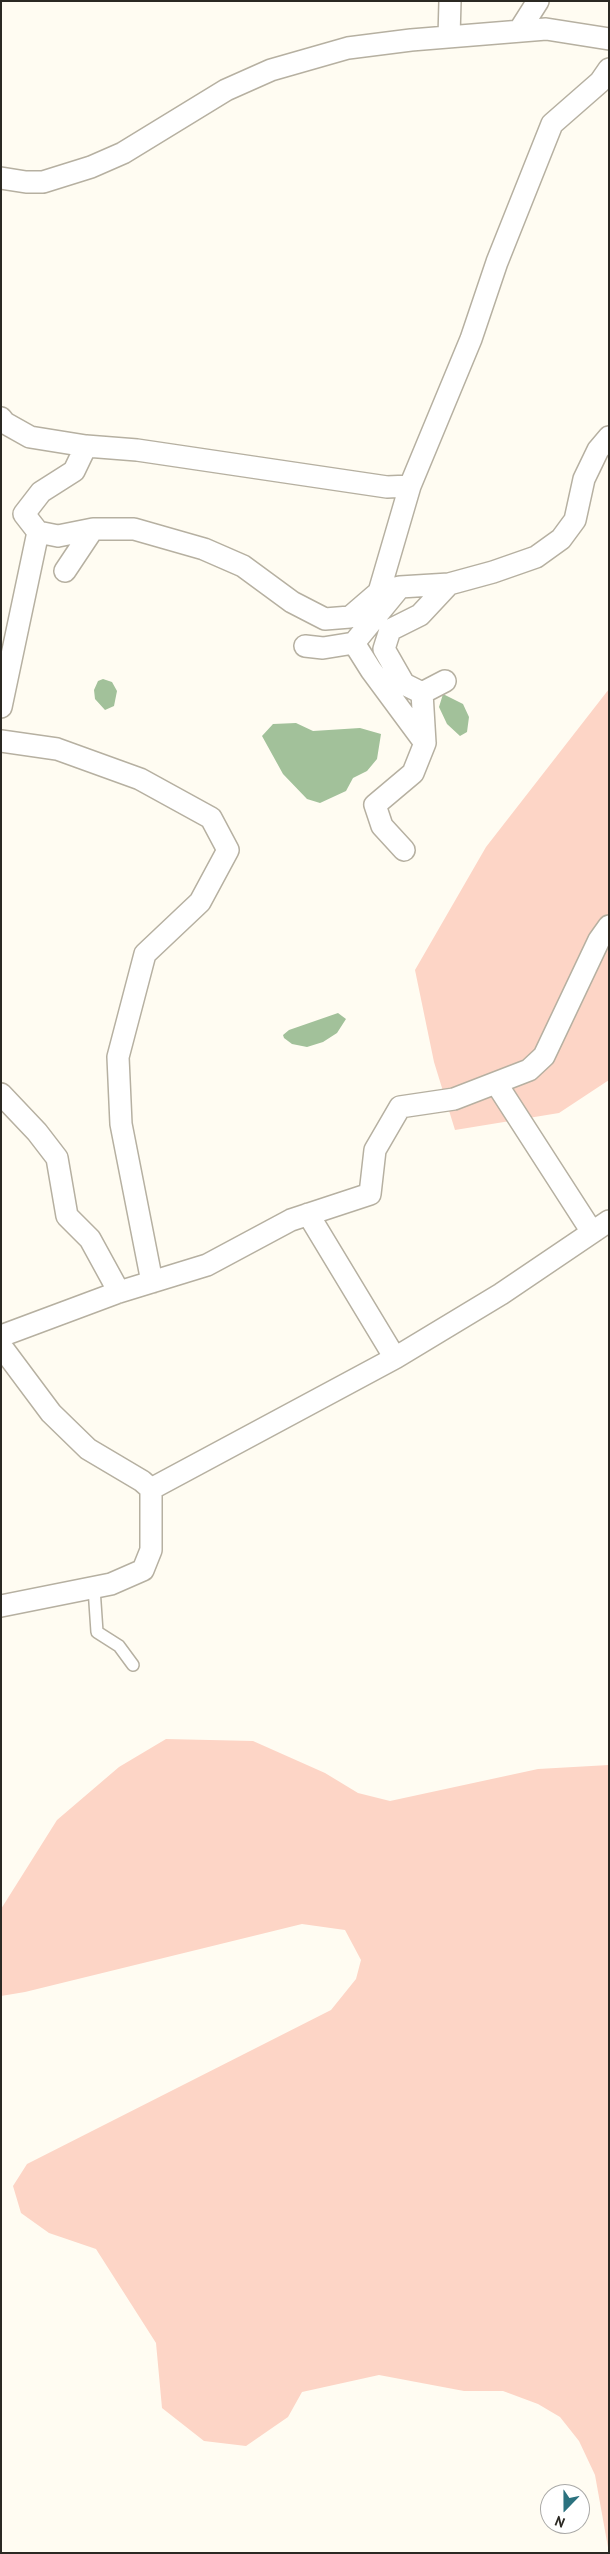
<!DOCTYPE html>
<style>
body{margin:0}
#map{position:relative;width:610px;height:2554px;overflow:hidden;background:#fffcf2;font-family:"PT Sans",sans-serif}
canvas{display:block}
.frame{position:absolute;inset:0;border:2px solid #2b2923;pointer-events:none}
.north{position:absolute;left:540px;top:2484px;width:50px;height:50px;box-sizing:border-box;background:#fff;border:1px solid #aaa9a7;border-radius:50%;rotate:202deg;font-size:14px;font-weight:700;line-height:20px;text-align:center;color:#2b2923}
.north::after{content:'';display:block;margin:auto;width:18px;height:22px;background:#2c727f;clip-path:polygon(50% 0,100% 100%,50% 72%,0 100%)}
</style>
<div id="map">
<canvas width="610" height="2554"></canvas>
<div class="frame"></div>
<div class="north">N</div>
</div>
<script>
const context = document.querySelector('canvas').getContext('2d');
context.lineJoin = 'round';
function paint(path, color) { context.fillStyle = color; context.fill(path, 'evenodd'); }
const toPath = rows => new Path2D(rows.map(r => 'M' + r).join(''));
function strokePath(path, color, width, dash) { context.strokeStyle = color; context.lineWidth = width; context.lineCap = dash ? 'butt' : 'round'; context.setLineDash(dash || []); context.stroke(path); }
paint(toPath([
 [609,689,609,1080,559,1113,455,1130,434,1062,415,970,486,847],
 [166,1739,253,1741,325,1773,358,1793,390,1801,538,1769,609,1765,609,2553,595,2475,579,2441,560,2417,538,2404,503,2391,464,2391,379,2375,302,2392,288,2417,246,2446,204,2441,162,2408,156,2343,96,2249,49,2233,21,2213,13,2186,27,2164,331,2010,356,1979,361,1960,345,1930,302,1924,25,1992,1,1996,1,1909,57,1820,119,1767]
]), '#fdd5c6');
paint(toPath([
 [103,679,112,682,117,691,114,706,105,710,95,699,94,690,98,681],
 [443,694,463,704,469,717,467,732,460,736,447,724,439,707],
 [296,723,313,731,360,728,381,734,377,759,367,771,353,778,346,791,320,803,307,799,283,774,262,736,273,724],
 [338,1013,346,1019,337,1033,323,1042,307,1047,292,1044,284,1038,283,1035,289,1030]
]), '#a2c19a');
const lane = toPath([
 [94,1588,97,1632,119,1646,133,1665]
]);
const street = toPath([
 [519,31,538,1],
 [449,37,450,1],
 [1,178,26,182,43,182,91,167,123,153,226,90,271,70,348,48,411,40,546,29,609,39],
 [1,418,5,423,30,437,86,446,137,450,387,487,410,486,471,339,497,262,552,124,600,82,609,69],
 [86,446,74,471,41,492,24,514,38,532,58,536,93,529,134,529,204,549,243,566,292,602,325,619,350,617,379,592,400,587,449,584,493,572,536,557,561,539,575,520,584,479,598,450,609,437],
 [65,571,93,529],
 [379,592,410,486],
 [354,643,400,587],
 [305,646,323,648,354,643,371,670,425,743,413,773,375,805,382,826,404,850],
 [422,693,445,681],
 [1,707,38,532],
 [1,741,57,749,140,779,211,818,228,850,200,902,145,954,118,1057,121,1124,152,1282],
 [425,743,422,693,404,684,384,649,390,630,420,615,449,584],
 [496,1083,592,1232],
 [1,1094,37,1132,57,1158,67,1216,90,1239,119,1292],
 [308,1214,395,1358],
 [1,1336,119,1292,207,1265,291,1220,370,1194,375,1150,400,1107,454,1099,529,1070,544,1056,599,940,609,926],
 [1,1346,51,1413,88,1449,142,1481,151,1489,395,1358,501,1294,609,1221],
 [1,1606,111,1584,143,1570,151,1550,151,1489]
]);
strokePath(lane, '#b6b0a1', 14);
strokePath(street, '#b6b0a1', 24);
strokePath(lane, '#fff', 11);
strokePath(street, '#fff', 21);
</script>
